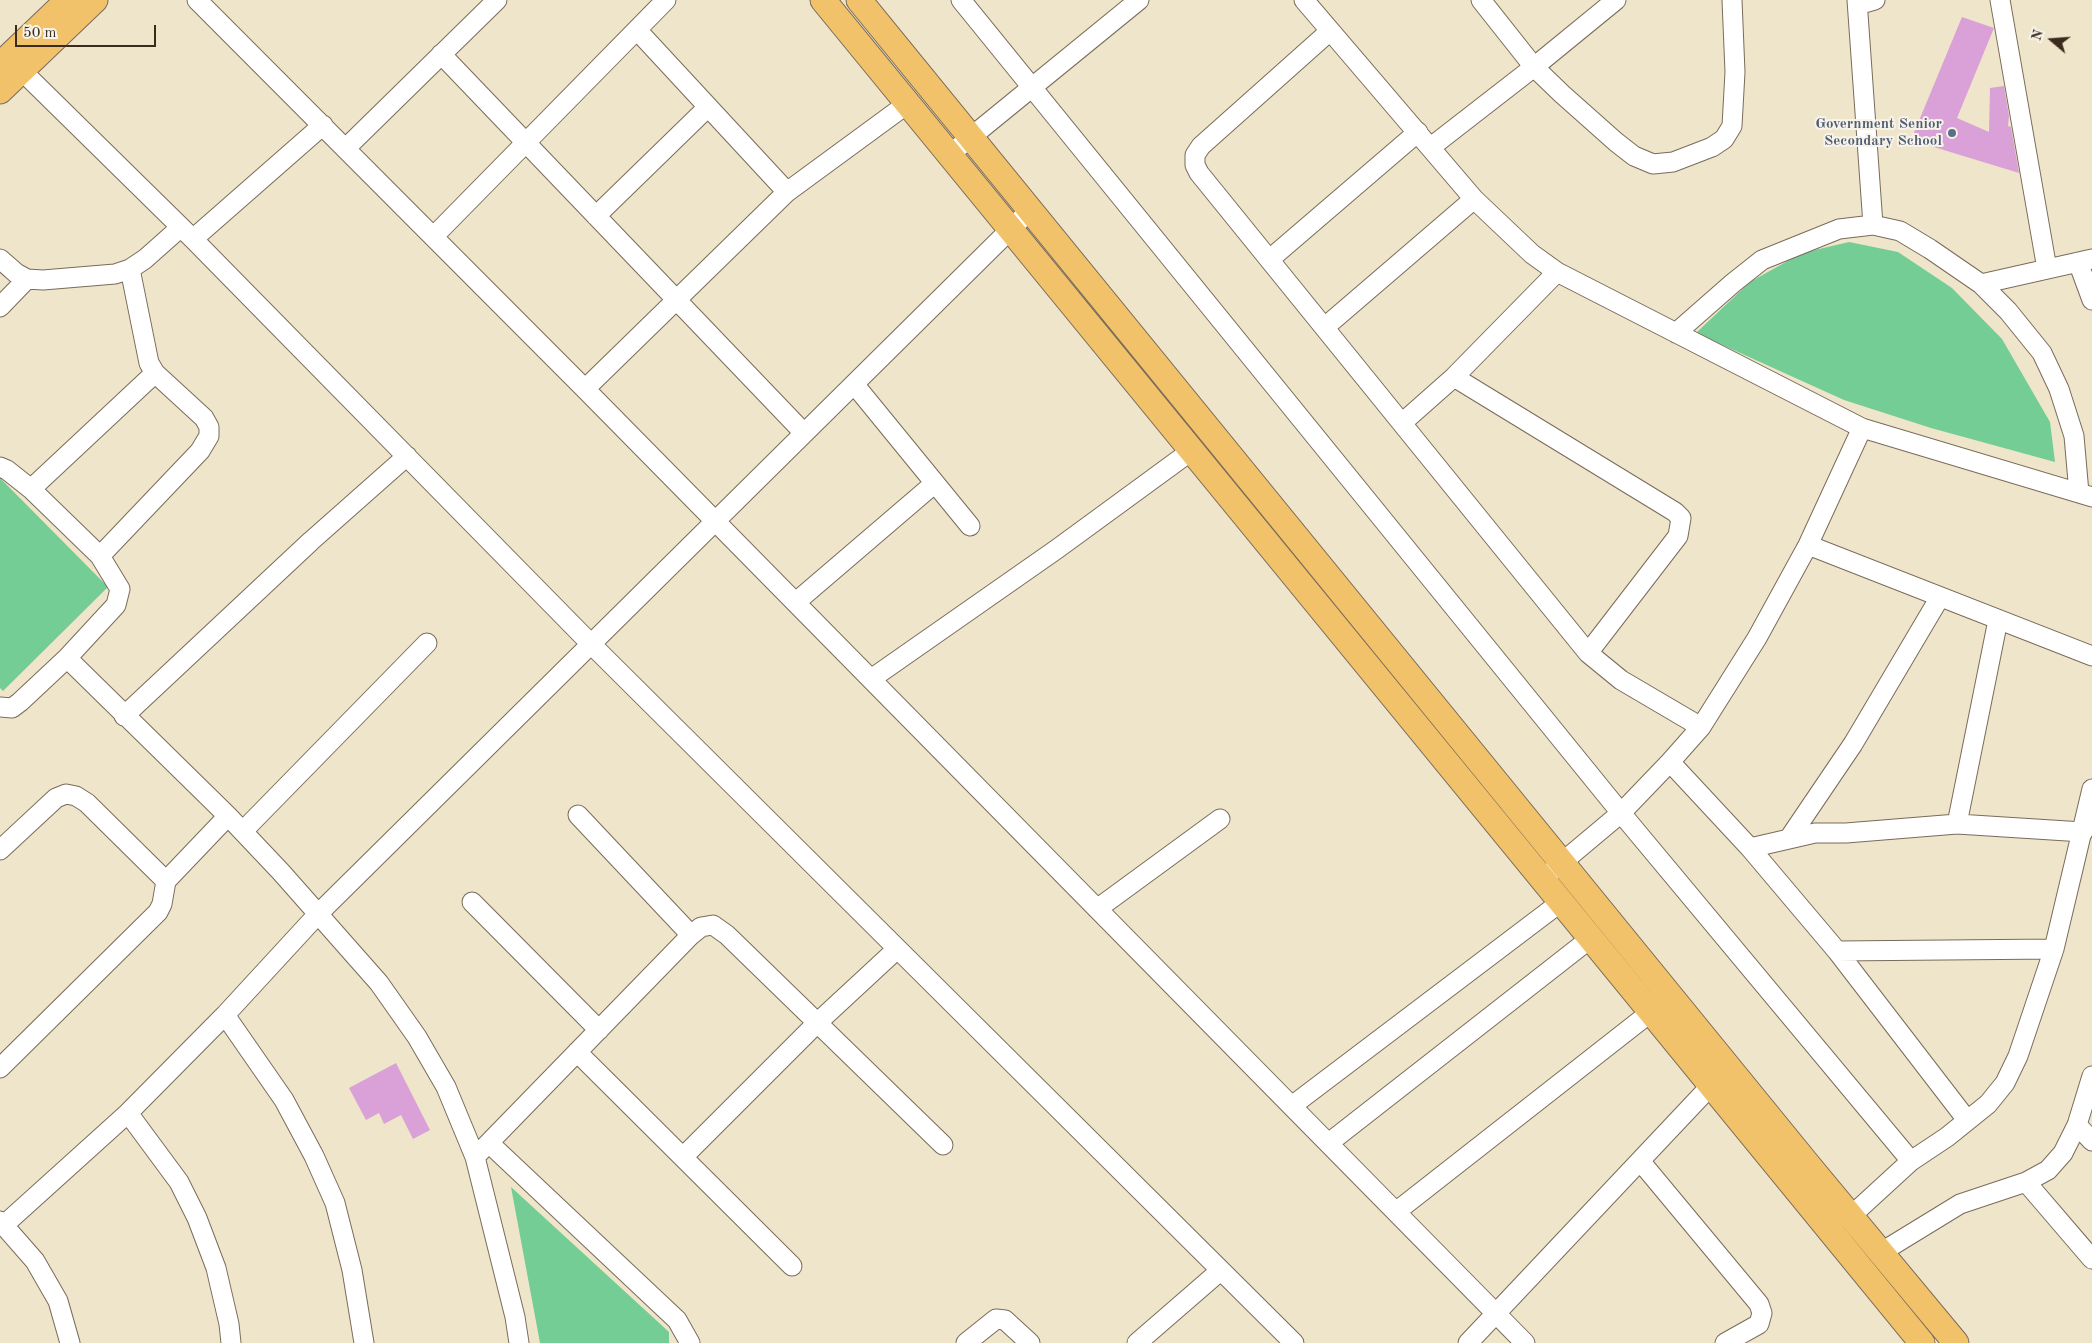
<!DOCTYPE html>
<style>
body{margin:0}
#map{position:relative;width:2092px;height:1343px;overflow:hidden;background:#efe5ca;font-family:"Old Standard TT",serif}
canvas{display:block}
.north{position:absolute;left:2027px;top:15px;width:50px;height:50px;-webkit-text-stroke:4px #f7f3e8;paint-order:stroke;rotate:288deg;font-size:14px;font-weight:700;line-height:20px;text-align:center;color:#3b2a1e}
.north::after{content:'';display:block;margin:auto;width:18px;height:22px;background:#3b2a1e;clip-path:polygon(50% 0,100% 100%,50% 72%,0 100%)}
.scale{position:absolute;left:15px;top:25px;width:141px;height:22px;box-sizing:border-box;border:2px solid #3b2a1e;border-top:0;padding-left:6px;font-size:15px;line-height:18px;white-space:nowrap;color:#3b2a1e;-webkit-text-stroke:4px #f7f3e8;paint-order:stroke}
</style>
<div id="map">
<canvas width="2092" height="1343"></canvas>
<div class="north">N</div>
<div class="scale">50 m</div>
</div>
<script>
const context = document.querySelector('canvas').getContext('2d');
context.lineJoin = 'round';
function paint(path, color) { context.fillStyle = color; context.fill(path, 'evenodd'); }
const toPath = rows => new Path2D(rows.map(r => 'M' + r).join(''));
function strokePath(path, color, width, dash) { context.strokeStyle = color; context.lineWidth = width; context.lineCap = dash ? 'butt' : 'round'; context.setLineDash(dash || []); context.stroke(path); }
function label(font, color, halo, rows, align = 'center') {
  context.font = font + ' "Old Standard TT",serif'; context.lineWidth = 4; context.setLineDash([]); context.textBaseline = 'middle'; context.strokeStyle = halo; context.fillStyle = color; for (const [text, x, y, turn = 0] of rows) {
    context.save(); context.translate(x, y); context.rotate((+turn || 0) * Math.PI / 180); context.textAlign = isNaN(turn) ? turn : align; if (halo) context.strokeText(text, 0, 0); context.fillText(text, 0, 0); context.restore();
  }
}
paint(toPath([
 [1849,242,1898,252,1952,288,2002,339,2050,422,2055,462,1931,428,1844,400,1696,333,1750,282,1802,253],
 [0,478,108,587,3,691,0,688],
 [511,1187,669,1332,669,1343,540,1343]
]), '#73cd94');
paint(toPath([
 [1962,17,1994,28,1957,118,1989,132,1990,88,2004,86,2009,116,2008,126,2011,127,2019,173,1911,140],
 [396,1063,430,1130,413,1139,401,1115,384,1124,379,1113,366,1120,349,1088]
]), '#d9a1d7');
const minor = toPath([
 [197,0,585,389,1525,1343],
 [961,0,1621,813,1911,1161],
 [1304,0,1474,199,1532,254,1557,272,1862,428,2092,497],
 [1481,0,1534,67,1562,94,1616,142,1634,156,1653,164,1673,162,1712,147,1724,139,1732,126,1735,72,1732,0],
 [1857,0,1873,225],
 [2000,0,2047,269],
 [1858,5,1875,0],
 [637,30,787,192],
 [1330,31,1201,146,1195,155,1195,165,1199,173,1588,653,1621,680,1701,727],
 [441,54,804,433],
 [21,70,193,239,591,644,1294,1343],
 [1431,147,1534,67,1616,0],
 [346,148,497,0],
 [949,155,1139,0],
 [596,216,708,107],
 [434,236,666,0],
 [193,239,323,125],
 [0,259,16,273,27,279,43,280,115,274,130,269,145,259,181,227],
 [1270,259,1418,132],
 [2078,262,2092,300],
 [1981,284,2092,259],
 [0,307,27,279],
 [1325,327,1474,199],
 [1676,333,1733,283,1762,260,1839,229,1873,225,1900,231,1930,249,1981,284,2008,311,2042,353,2059,389,2074,436,2079,493],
 [1454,377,1675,512,1681,518,1678,536,1588,653],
 [854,384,970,526],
 [585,389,787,192,907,104],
 [1402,423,1454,377,1557,272],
 [0,467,7,470,31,489,100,556,120,589,116,605,67,658,20,702,12,708,0,707],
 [31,489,155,373],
 [1808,545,2092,656],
 [100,556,200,451,209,436,209,427,204,418,155,373,149,363,130,269],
 [796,602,935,483],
 [67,658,228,816,281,872,379,983,417,1037,446,1087,475,1157,515,1317,519,1343],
 [871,679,1057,549,1191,451],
 [124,716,311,541,407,456],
 [1670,762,1750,848,1837,951,1967,1120],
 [578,815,691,935],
 [1957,824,1998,620],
 [243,831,427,643],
 [1790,837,1853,744,1940,597],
 [1750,848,1815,833,1846,833,1957,824,2083,832],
 [0,850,56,798,66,794,76,796,87,803,166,881],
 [1553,870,1621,813,1670,762,1701,727,1757,638,1808,545,1862,428],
 [472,902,599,1030],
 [1097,909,1220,819],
 [1837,951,2054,949],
 [225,1015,284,1100,314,1156,335,1203,352,1270,364,1343],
 [577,1052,792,1266],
 [0,1068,158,912,162,904,166,881,228,816],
 [1293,1105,1561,902],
 [128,1113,179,1182,197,1218,216,1268,229,1324,231,1343],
 [2077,1125,2092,1141],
 [1330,1142,1591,938],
 [489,1143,677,1320,690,1343],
 [475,1157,691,935,701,927,713,925,727,935,943,1145],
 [683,1157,816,1024,897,949],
 [1641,1162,1759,1304,1762,1313,1759,1324,1725,1343],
 [2026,1182,2092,1259],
 [1397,1211,1651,1012],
 [1851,1216,1911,1161,1947,1137,1988,1104,2005,1083,2018,1056,2054,949,2092,789],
 [0,1221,35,1261,58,1301,70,1343],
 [4,1225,128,1113,225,1015,318,914,1030,210],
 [1880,1253,1960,1204,2026,1182,2048,1170,2063,1153,2077,1125,2092,1076],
 [966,1343,996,1319,1005,1320,1030,1343],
 [1137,1343,1220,1271],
 [1468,1343,1719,1077]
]);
const major = toPath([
 [823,0,1922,1343],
 [859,0,1809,1166,1956,1343],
 [0,65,68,0],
 [0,91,95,0]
]);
strokePath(minor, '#7a6b5a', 21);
strokePath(major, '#7a6b5a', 27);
strokePath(minor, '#fff', 19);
strokePath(major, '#f2c26a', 25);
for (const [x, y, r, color] of [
 [1952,133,5,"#5c6f8a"]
]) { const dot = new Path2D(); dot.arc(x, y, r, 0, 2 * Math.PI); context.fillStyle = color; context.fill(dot); strokePath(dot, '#f7f3e8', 2); }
label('bold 15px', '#4e5e75', '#f7f3e8', [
 ["Government Senior",1942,124],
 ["Secondary School",1942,141]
], 'right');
</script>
